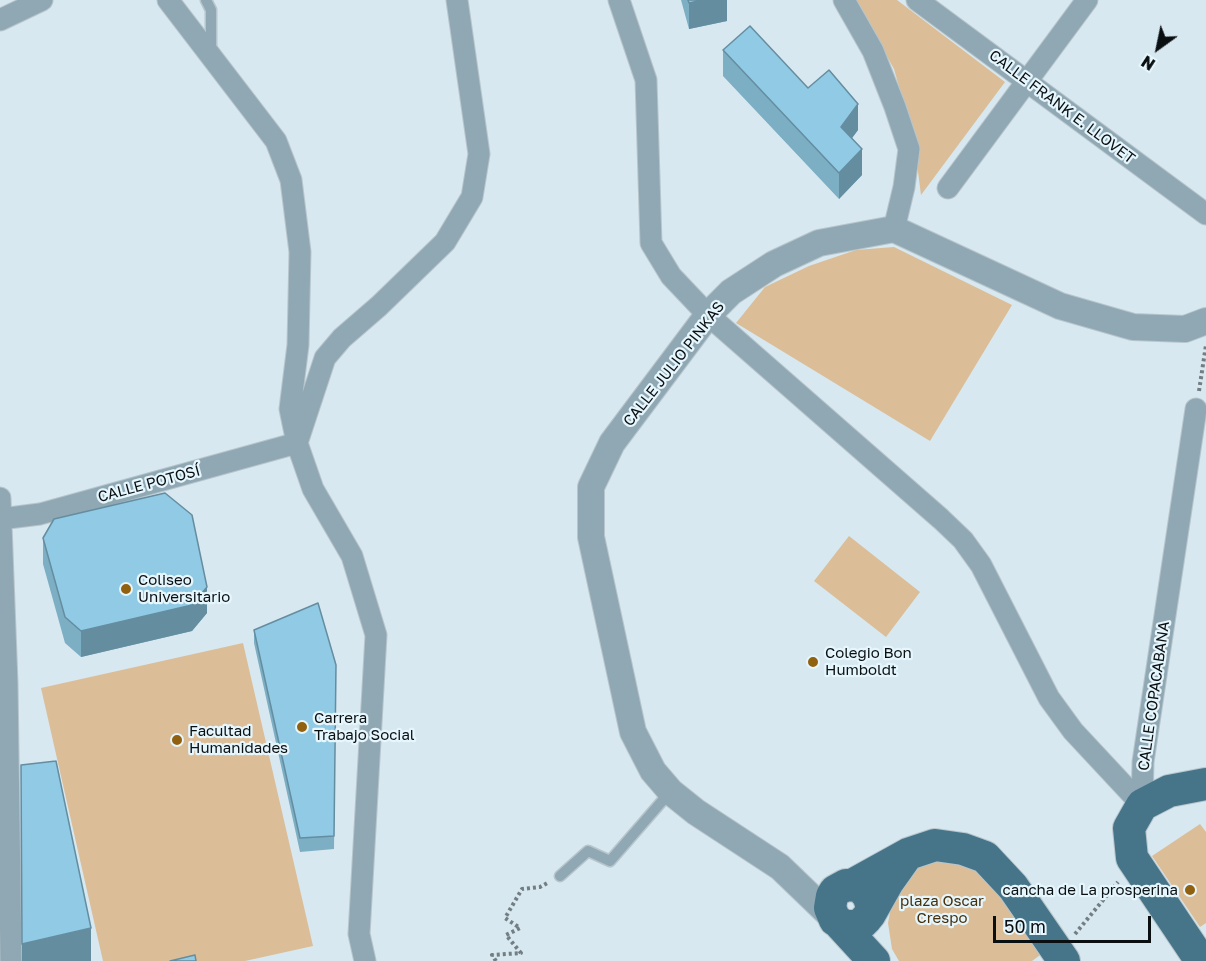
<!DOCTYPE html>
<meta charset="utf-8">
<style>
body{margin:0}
#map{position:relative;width:1206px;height:961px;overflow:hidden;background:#d8e8f0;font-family:"Golos Text",sans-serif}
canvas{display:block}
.north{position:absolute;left:1128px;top:18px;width:60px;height:60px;-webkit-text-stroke:4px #e5f6fd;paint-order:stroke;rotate:213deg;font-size:16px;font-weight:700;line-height:24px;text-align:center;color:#0a0f12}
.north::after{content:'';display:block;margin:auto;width:21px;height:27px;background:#0a0f12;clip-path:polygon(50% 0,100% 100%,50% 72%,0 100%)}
.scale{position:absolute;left:993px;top:916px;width:158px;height:27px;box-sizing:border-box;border:3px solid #0a0f12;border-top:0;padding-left:8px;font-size:18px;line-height:21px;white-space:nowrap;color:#0a0f12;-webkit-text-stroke:4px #e5f6fd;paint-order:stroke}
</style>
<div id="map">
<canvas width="1206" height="961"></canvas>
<div class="north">N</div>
<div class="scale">50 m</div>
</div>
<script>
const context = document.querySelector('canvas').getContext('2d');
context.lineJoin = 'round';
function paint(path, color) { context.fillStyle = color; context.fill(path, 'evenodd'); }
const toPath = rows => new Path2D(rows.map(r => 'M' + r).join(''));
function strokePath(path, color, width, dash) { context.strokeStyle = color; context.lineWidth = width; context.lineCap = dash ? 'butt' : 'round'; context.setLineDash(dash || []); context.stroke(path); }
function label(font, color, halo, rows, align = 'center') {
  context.font = font + ' "Golos Text",sans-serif'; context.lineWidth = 4.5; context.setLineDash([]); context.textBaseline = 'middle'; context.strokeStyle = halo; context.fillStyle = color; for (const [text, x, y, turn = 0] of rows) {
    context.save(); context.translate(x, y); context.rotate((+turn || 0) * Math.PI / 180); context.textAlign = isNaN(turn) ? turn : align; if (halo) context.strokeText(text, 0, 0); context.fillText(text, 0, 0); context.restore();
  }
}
paint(toPath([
 [855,0,897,0,1005,82,921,195,914,140,894,69],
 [894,247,1012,305,930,441,736,323,765,287,809,266,856,250],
 [849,536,920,592,886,637,814,581],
 [243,643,313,946,245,961,103,961,41,688],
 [1200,824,1206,832,1206,923,1200,927,1152,856],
 [946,858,976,868,1005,896,1043,953,1032,961,899,961,892,949,888,923,894,891,917,862]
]), '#dbbd97');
const service = toPath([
 [206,0,211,10,211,53],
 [560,876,588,851,610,861,670,792]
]);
const minor = toPath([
 [168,0,276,141,291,180,300,252,298,345,290,409,297,443,313,489,352,556,376,635,359,934,365,961],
 [619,0,646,80,651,243,671,276,708,315,941,519,963,540,981,565,1049,698,1073,731,1142,805],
 [844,0,873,51,895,107,909,149,904,187,894,229],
 [917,0,1206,214],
 [0,20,42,0],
 [948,188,1087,0],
 [0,498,7,683,11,961],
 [0,519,40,514,297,443,325,358,342,338,379,306,445,242,472,197,479,154,457,0],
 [1142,805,1143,762,1196,409]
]);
const tertiary = toPath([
 [835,920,780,867,696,812,671,792,653,771,633,732,591,537,591,487,612,443,708,315,731,292,774,264,819,243,894,229,1060,306,1133,327,1185,329,1206,321]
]);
const primary = toPath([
 [852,885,908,854,935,845,963,849,985,857,1013,887,1064,961],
 [870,914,872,907,868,895,859,886,846,885,835,891,832,896,830,908,835,920,845,926,857,926,862,923,866,919,870,914,888,882,905,858],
 [839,923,874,961],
 [1201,961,1132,858,1129,828,1142,805,1169,791,1206,784]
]);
strokePath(service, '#b7c5cc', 13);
strokePath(minor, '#b7c5cc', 23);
strokePath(tertiary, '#b7c5cc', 28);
strokePath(primary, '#b7c5cc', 34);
strokePath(toPath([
 [1199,391,1206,345],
 [1075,934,1118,882],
 [496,961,492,955,521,953,506,935,520,928,505,918,522,889,540,887,549,882]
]), '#737e83', 4, [3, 3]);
strokePath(service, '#90a8b3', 10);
strokePath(minor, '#90a8b3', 21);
strokePath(tertiary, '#90a8b3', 26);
strokePath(primary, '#467488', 32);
paint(toPath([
 [681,0,727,0,727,21,689,29],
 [723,50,808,88,858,130,852,138,862,175,839,199,723,76],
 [43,538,207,613,192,631,81,657,65,643,43,564],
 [254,630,336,665,334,849,300,852,254,643]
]), '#7caec4');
paint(toPath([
 [703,0,727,0,727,21,689,29,689,3],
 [858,104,858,130,841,153,841,127],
 [862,149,862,175,839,199,839,173],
 [207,587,207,613,192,631,81,657,81,631],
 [91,928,91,961,22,961,22,944]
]), '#658da0');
const building = toPath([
 [688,0,703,0,689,3,688,0],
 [750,26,808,88,829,70,858,104,841,127,862,149,839,173,723,50,750,26],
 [165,493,192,515,207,587,192,605,81,631,65,617,43,538,54,519,165,493],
 [318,603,336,665,334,836,300,838,254,630,318,603],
 [56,761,91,928,22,944,21,765,56,761],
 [195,955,196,961,170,961,195,955]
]);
paint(building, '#90cae4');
strokePath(building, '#658da0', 1.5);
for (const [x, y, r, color] of [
 [126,589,6,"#91610f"],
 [813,662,6,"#91610f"],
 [302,727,6,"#91610f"],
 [177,740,6,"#91610f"],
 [1190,890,6,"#91610f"]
]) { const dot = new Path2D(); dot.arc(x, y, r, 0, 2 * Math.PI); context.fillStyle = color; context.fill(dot); strokePath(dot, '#e5f6fd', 2); }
label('15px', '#0a0f12', '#e5f6fd', [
 ["CALLE FRANK E. LLOVET",1062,107,37],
 ["CALLE JULIO PINKAS",674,364,-52],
 ["CALLE POTOSÍ",149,484,-15],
 ["CALLE COPACABANA",1154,696,-82]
]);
label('15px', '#0a0f12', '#e5f6fd', [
 ["Coliseo",138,580],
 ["Universitario",138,597],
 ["Colegio Bon",825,653],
 ["Humboldt",825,670],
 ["Carrera",314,718],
 ["Trabajo Social",314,735],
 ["Facultad",189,731],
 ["Humanidades",189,748],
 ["cancha de La prosperina",1178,890,"right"]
], 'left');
label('15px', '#462e0a', '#e5f6fd', [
 ["plaza Oscar",942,901],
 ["Crespo",942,918]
]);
</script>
